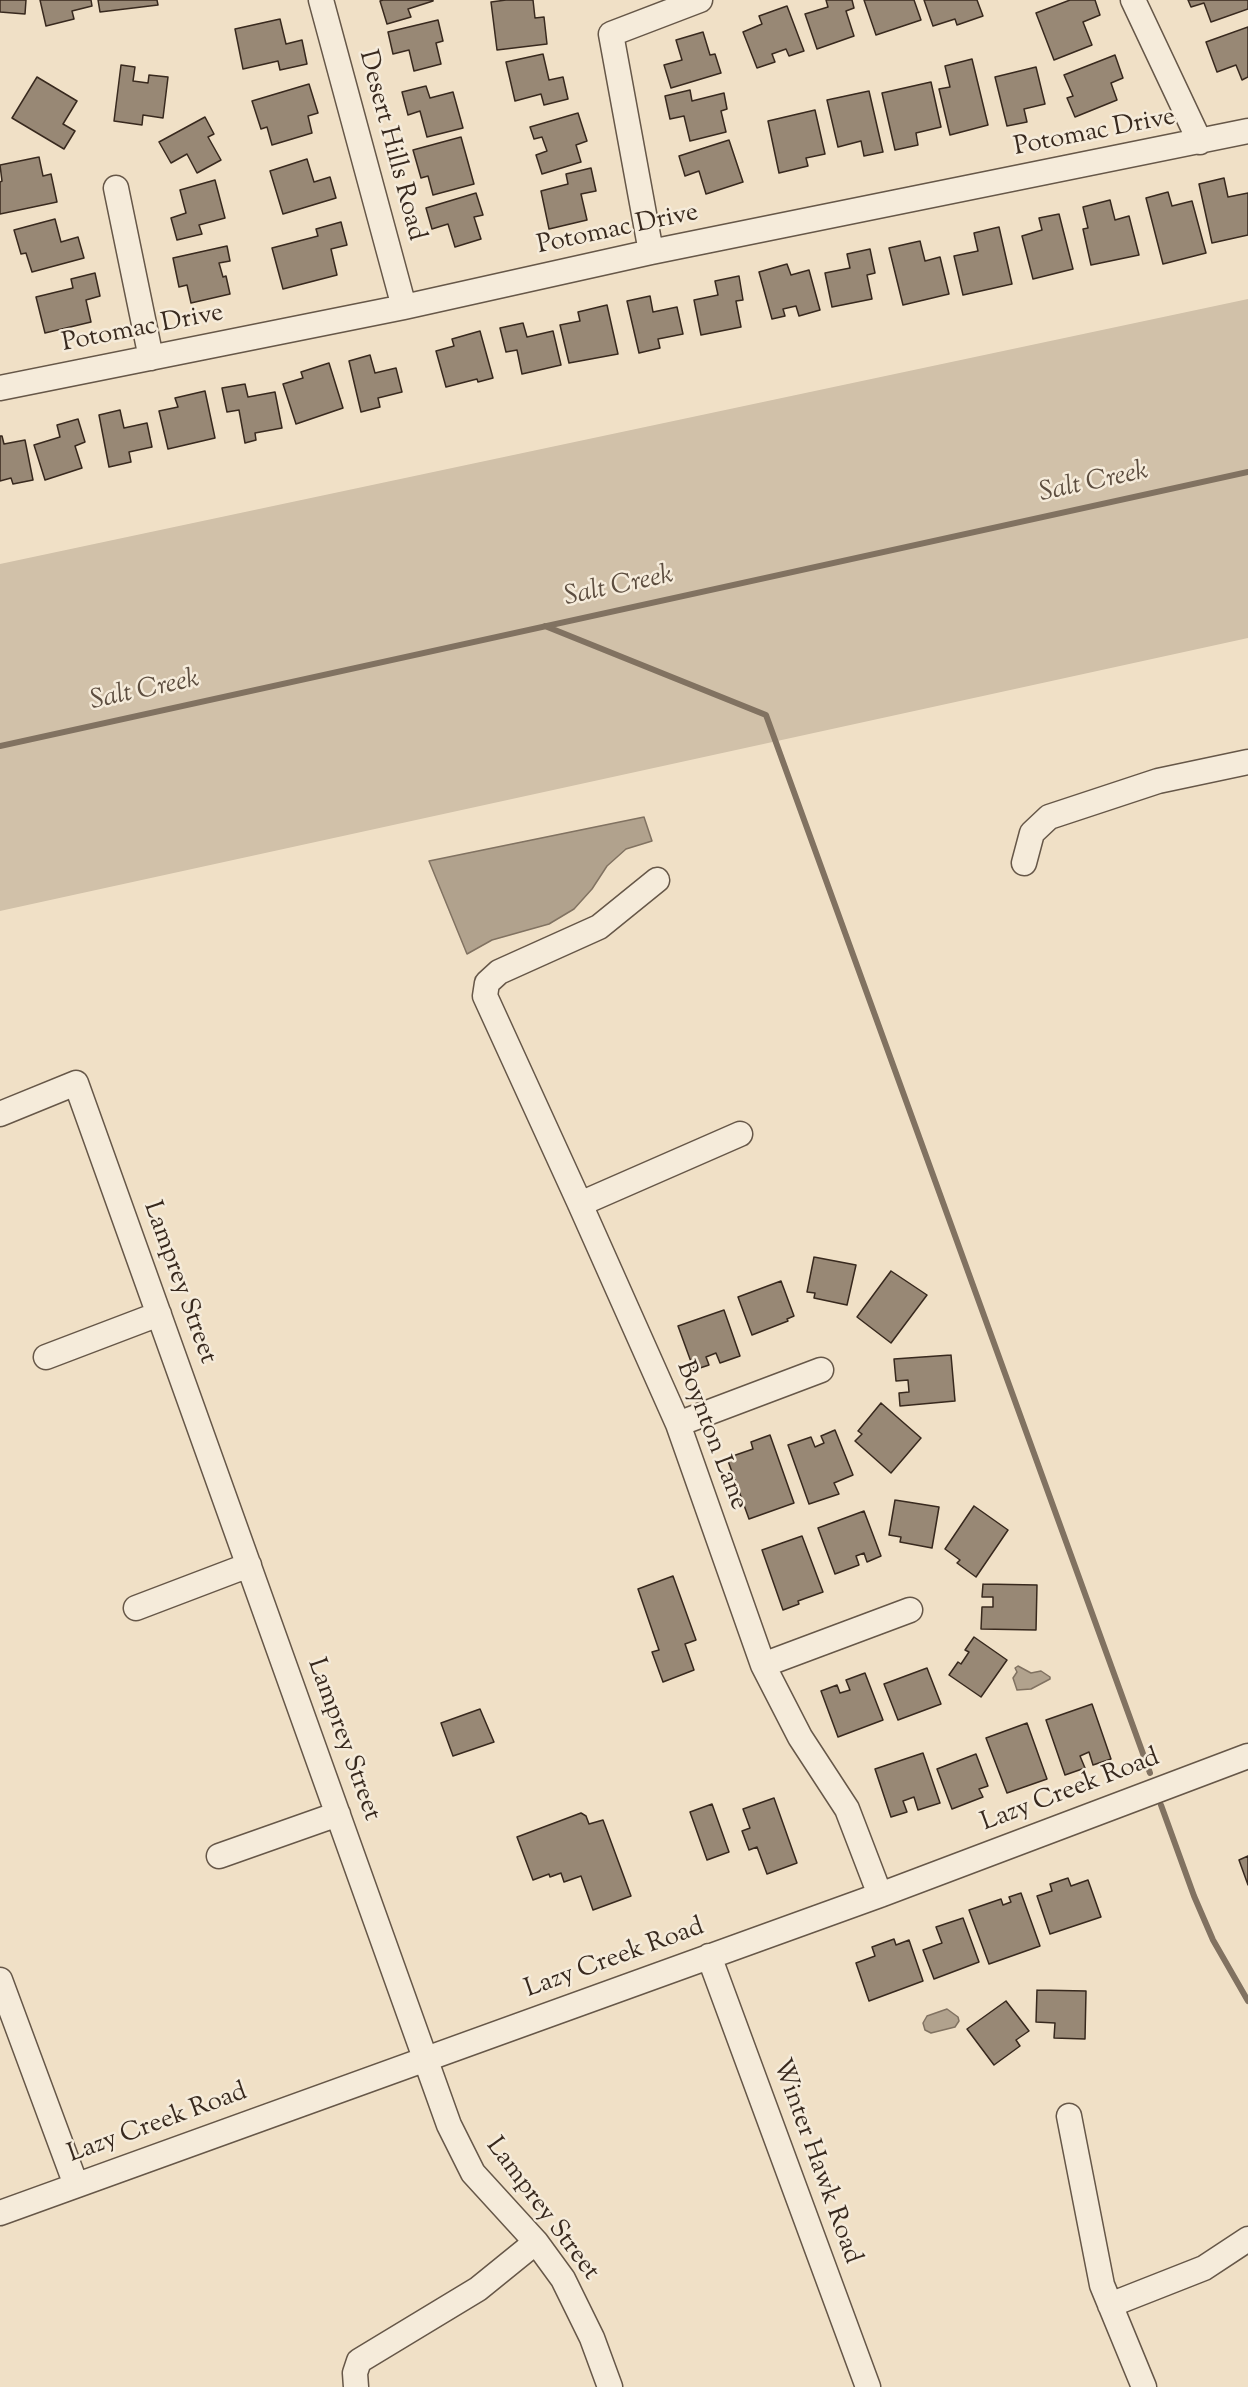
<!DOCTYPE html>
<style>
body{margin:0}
canvas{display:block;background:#f0e0c6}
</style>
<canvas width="1248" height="2387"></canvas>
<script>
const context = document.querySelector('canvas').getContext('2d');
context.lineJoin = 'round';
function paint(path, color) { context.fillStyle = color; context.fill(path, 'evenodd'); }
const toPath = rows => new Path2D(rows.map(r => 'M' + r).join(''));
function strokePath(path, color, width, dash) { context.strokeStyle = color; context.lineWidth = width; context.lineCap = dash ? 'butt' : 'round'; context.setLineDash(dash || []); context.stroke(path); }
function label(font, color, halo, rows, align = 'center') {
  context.font = font + ' "Sorts Mill Goudy",serif'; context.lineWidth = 5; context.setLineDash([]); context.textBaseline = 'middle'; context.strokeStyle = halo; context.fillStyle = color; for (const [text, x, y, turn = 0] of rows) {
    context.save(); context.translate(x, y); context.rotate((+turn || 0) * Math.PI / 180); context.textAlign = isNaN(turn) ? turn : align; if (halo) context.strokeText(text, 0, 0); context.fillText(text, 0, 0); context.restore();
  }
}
paint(toPath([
 [1248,299,1248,638,0,911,0,564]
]), '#d1c1a9');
const water = toPath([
 [644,817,652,841,626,849,607,866,592,889,574,909,549,924,492,940,467,954,429,861,644,817],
 [1018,1666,1031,1673,1041,1671,1050,1677,1050,1679,1031,1689,1017,1690,1013,1678,1017,1672,1015,1668,1018,1666],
 [947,2009,958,2017,959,2021,955,2027,931,2033,925,2030,923,2023,927,2016,947,2009]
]);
paint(water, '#b1a28d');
strokePath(water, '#817261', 1.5);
strokePath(toPath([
 [545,626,766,715,1150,1773],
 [0,746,1248,472],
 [1161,1805,1194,1896,1213,1940,1248,2001]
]), '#817261', 6);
const building = toPath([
 [0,0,26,0,25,14,0,12,0,0],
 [40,0,91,0,92,6,72,11,74,19,46,26,40,0],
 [98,0,157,0,158,5,100,12,98,0],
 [383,0,433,0,433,1,408,9,411,17,387,24,380,1,383,0],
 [506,0,533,0,535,18,544,17,547,44,497,50,491,2,506,0],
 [826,0,852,0,854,8,846,11,854,36,817,49,805,14,828,7,826,0],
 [864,0,914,0,921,20,876,35,864,0],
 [924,0,977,0,983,16,957,25,955,19,933,26,924,0],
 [1070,0,1095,0,1100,15,1083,22,1092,45,1054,60,1036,13,1070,0],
 [1188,0,1248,0,1248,9,1211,22,1204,3,1191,7,1188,0],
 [787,6,804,51,789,56,786,49,772,54,775,62,757,68,743,32,762,24,759,16,787,6],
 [280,19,286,44,302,40,307,64,280,70,278,61,243,69,235,29,280,19],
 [438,20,443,41,436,43,441,64,414,71,409,50,393,54,388,32,438,20],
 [1248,27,1248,77,1242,80,1236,65,1217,72,1206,42,1248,27],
 [703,32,710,55,715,54,721,73,671,88,664,65,682,60,676,40,703,32],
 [543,54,549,80,563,77,568,99,544,105,541,94,515,101,506,62,543,54],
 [1115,55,1123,78,1111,83,1117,100,1075,117,1067,98,1073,96,1064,75,1115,55],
 [972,59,988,125,950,135,939,89,950,87,945,66,972,59],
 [121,65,135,67,133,81,148,83,149,75,168,77,163,118,143,115,142,125,114,121,121,65],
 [1036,67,1045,104,1024,109,1027,122,1007,126,995,77,1036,67],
 [37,77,77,101,63,124,75,131,64,149,12,118,37,77],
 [931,82,941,127,916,133,918,145,895,150,882,93,931,82],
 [309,84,318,113,308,116,312,133,272,145,267,127,261,129,252,101,309,84],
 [426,86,430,98,453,92,463,128,427,137,420,111,408,115,402,92,426,86],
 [690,90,692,101,724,93,727,109,721,111,726,132,690,141,684,116,670,119,665,96,690,90],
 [869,91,883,152,864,156,861,141,838,147,827,100,869,91],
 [815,110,825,154,806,158,808,166,779,173,768,121,815,110],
 [578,113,587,141,576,145,581,162,542,174,536,155,547,151,542,137,534,139,530,127,578,113],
 [205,117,214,134,208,137,221,160,197,173,187,154,171,163,159,142,205,117],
 [461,137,474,184,433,195,428,176,421,178,413,150,461,137],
 [729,140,743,182,706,194,699,171,685,176,679,156,729,140],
 [39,157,43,176,51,174,57,202,0,214,0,182,2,181,0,165,39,157],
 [307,159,314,182,330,177,336,198,283,214,270,171,307,159],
 [591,168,596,191,581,194,587,220,549,229,541,191,568,184,566,174,591,168],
 [1224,178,1228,197,1248,193,1248,235,1212,243,1199,184,1224,178],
 [215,180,225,218,199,225,202,234,177,240,171,218,186,213,180,190,215,180],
 [1168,192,1172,206,1192,201,1206,253,1163,264,1146,198,1168,192],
 [476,193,483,215,474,217,481,239,455,247,448,224,432,229,426,208,476,193],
 [1110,200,1115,220,1129,216,1139,255,1091,265,1083,229,1088,228,1083,207,1110,200],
 [1059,214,1073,269,1033,279,1022,236,1042,230,1039,218,1059,214],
 [55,219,61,242,78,237,84,258,32,272,26,253,21,254,14,230,55,219],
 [341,222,347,245,331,249,337,275,283,289,272,248,318,236,316,229,341,222],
 [999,227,1012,284,963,295,954,256,978,251,974,233,999,227],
 [920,241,925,261,940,257,949,294,903,305,889,248,920,241],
 [227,246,230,261,219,263,223,277,226,276,230,294,191,303,187,285,179,287,173,258,227,246],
 [870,249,875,273,867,275,872,299,832,307,825,273,850,268,847,254,870,249],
 [787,264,791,275,809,270,820,310,799,316,796,306,783,309,785,316,772,319,759,272,787,264],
 [95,273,100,296,86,300,91,322,45,333,36,297,73,288,71,279,95,273],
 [739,276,743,300,736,301,741,327,701,335,694,300,718,295,715,281,739,276],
 [650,296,653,312,677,307,683,334,658,339,660,348,639,353,627,301,650,296],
 [607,305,618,354,569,363,560,325,580,321,578,312,607,305],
 [523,323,527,337,553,331,561,365,522,374,517,350,506,352,500,328,523,323],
 [480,331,493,378,478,382,477,379,446,387,436,351,454,346,452,339,480,331],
 [370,355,375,373,396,368,402,392,378,398,380,407,361,412,349,361,370,355],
 [329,363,343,408,296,424,283,384,303,378,301,372,329,363],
 [245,384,248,397,275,392,282,428,255,433,256,440,245,443,239,410,227,412,222,388,245,384],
 [205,391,215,438,168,449,159,411,178,407,175,398,205,391],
 [120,410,124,428,147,423,152,447,129,452,131,462,109,467,99,415,120,410],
 [78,419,85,442,75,446,82,468,45,480,34,445,60,437,57,425,78,419],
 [0,436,2,436,4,444,25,440,33,480,13,484,11,478,0,481,0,436],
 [814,1257,856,1265,847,1305,814,1298,815,1293,807,1292,814,1257],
 [891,1271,927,1295,891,1343,857,1317,891,1271],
 [781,1281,794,1316,787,1319,788,1321,752,1335,738,1297,781,1281],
 [724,1310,740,1356,720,1363,716,1353,706,1357,709,1365,694,1370,678,1326,724,1310],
 [951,1355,955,1401,900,1406,899,1393,909,1392,908,1380,896,1381,894,1359,951,1355],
 [881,1403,921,1438,891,1473,855,1441,862,1434,858,1431,881,1403],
 [835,1430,853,1475,834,1483,839,1494,809,1504,788,1445,811,1437,815,1447,824,1443,821,1436,835,1430],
 [770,1435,794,1503,749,1519,727,1458,753,1449,751,1442,770,1435],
 [895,1500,939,1507,932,1548,900,1542,901,1537,889,1535,895,1500],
 [974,1506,1008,1530,976,1577,957,1563,960,1560,945,1549,974,1506],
 [864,1511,881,1556,867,1562,864,1553,856,1556,859,1565,835,1574,818,1528,864,1511],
 [802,1536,823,1592,798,1601,799,1604,783,1610,762,1550,802,1536],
 [673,1576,696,1640,685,1644,694,1670,663,1682,652,1652,659,1650,638,1589,673,1576],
 [983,1584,1037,1585,1036,1630,981,1629,982,1607,993,1607,993,1597,982,1597,983,1584],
 [974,1637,1007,1660,981,1697,949,1675,958,1662,961,1664,969,1652,965,1650,974,1637],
 [927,1668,941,1704,898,1720,884,1684,927,1668],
 [865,1673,883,1720,838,1737,821,1691,837,1685,840,1693,850,1690,846,1680,865,1673],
 [1092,1704,1111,1759,1093,1765,1089,1752,1080,1756,1085,1768,1065,1775,1046,1720,1092,1704],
 [480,1709,494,1742,453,1756,441,1723,480,1709],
 [1027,1723,1047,1779,1007,1793,986,1738,1027,1723],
 [923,1753,940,1803,918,1810,914,1797,903,1801,907,1812,891,1817,875,1769,923,1753],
 [976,1754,988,1786,979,1789,983,1797,952,1809,937,1769,976,1754],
 [774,1798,797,1863,767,1874,757,1847,749,1850,742,1831,750,1828,743,1809,774,1798],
 [712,1804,729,1852,707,1860,690,1812,712,1804],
 [581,1813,586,1816,589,1824,603,1820,631,1896,593,1910,581,1876,564,1882,561,1873,550,1877,549,1874,533,1880,517,1837,581,1813],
 [1248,1856,1248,1885,1239,1860,1248,1856],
 [1068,1878,1071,1886,1088,1880,1101,1917,1050,1934,1037,1896,1052,1891,1050,1884,1068,1878],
 [1021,1893,1040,1946,989,1964,969,1910,1001,1899,1003,1905,1011,1902,1009,1897,1021,1893],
 [963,1918,979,1962,934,1979,923,1950,942,1943,936,1927,963,1918],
 [894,1939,896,1945,909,1940,923,1981,869,2001,856,1963,875,1956,872,1947,894,1939],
 [1037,1990,1086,1991,1085,2039,1054,2038,1055,2023,1036,2022,1037,1990],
 [1006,2001,1029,2031,1016,2040,1020,2046,994,2065,967,2029,1006,2001]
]);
paint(building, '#988875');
strokePath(building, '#38291e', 1.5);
const street = toPath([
 [321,0,404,307],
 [1133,0,1200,142],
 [116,188,151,358],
 [651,252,611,34,700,0],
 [0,388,404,307,651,252,1248,131],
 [1024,863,1032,833,1049,817,1158,781,1248,762],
 [657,880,599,927,499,972,487,983,485,996,580,1204,678,1424,763,1665,800,1737,847,1809,880,1895],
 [0,1114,76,1083,449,2125,473,2173,536,2242,563,2279,592,2338,610,2387],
 [580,1204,740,1134],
 [46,1357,159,1314],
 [678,1424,821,1370],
 [136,1608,249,1565],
 [763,1665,910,1610],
 [219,1856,338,1814],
 [709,1956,868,2387],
 [0,1980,76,2185],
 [1069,2116,1102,2285,1144,2387],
 [0,2213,880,1895,1248,1756],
 [1110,2305,1204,2268,1248,2239],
 [356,2387,355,2373,359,2361,478,2289,536,2242]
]);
strokePath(street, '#665748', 27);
strokePath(street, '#f5ebda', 24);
label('26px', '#38291e', '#f5ebda', [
 ["Potomac Drive",1095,134,-11],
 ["Desert Hills Road",390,146,75],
 ["Potomac Drive",618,231,-12],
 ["Potomac Drive",143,330,-11],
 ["Lamprey Street",178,1283,70],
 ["Boynton Lane",710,1436,69],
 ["Lamprey Street",342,1740,70],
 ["Lazy Creek Road",1071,1792,-21],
 ["Lazy Creek Road",615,1960,-20],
 ["Lazy Creek Road",158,2125,-20],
 ["Winter Hawk Road",815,2162,70],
 ["Lamprey Street",541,2210,53]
]);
label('italic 27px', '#5c4d3f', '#f5ebda', [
 ["Salt Creek",1094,484,-12],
 ["Salt Creek",619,588,-12],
 ["Salt Creek",145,692,-12]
]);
</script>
